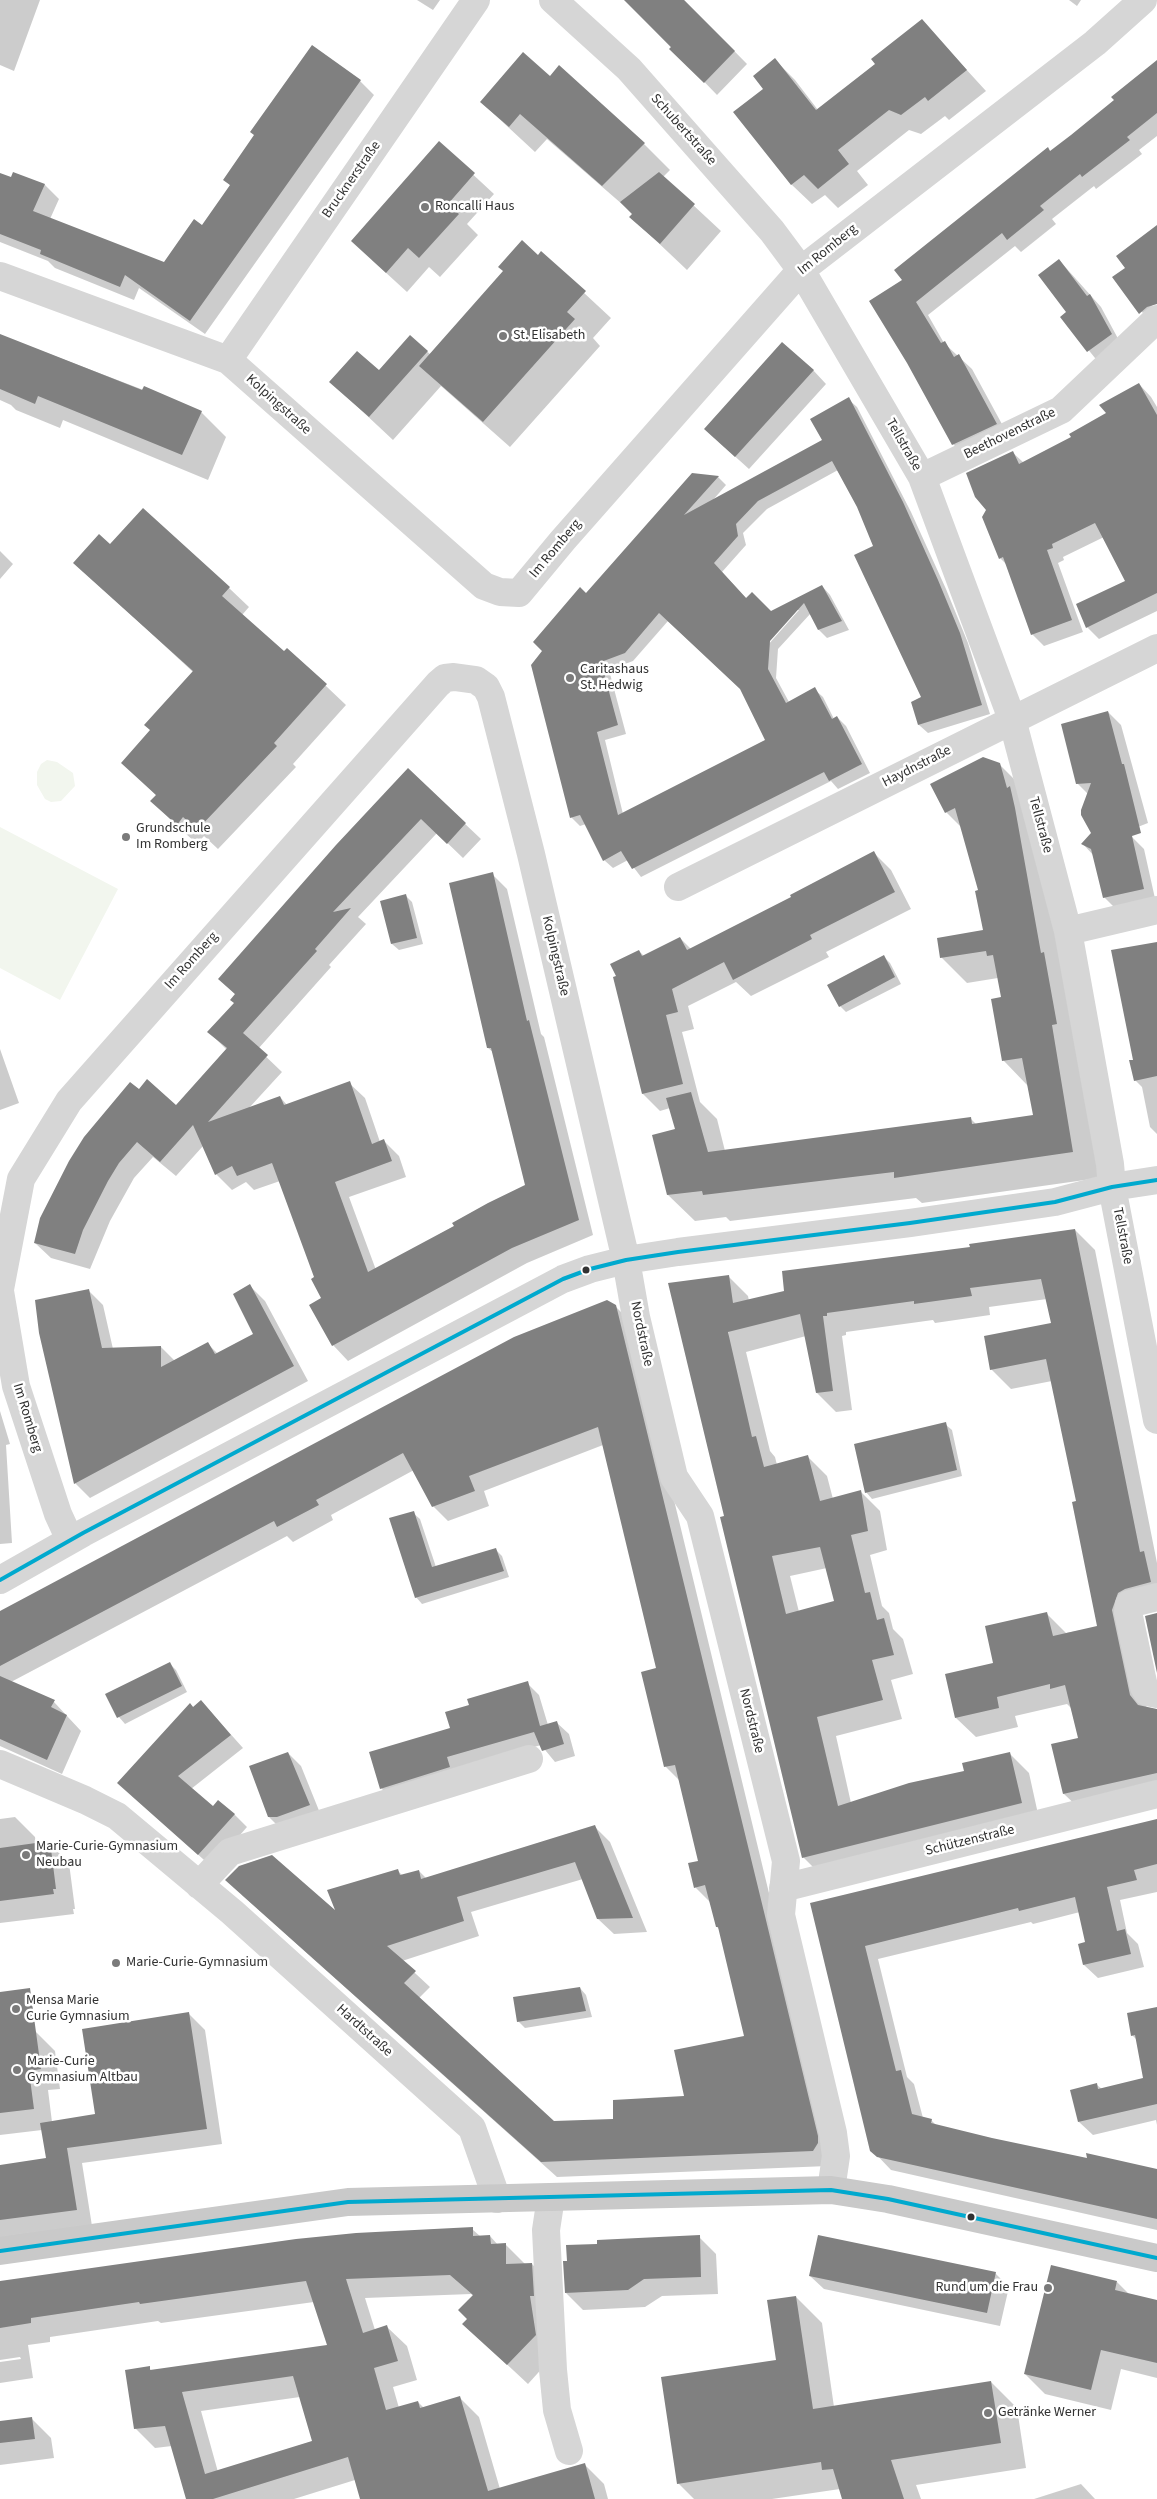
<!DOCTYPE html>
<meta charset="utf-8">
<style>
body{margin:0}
canvas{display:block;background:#fff}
</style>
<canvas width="1157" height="2499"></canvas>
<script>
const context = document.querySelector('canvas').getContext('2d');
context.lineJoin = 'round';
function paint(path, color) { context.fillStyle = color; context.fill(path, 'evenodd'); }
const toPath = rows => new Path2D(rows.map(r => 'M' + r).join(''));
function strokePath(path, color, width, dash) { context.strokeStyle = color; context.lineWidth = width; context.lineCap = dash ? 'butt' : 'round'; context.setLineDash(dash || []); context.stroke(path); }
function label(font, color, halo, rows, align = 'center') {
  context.font = font + ' "Source Sans 3",sans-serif'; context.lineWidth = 5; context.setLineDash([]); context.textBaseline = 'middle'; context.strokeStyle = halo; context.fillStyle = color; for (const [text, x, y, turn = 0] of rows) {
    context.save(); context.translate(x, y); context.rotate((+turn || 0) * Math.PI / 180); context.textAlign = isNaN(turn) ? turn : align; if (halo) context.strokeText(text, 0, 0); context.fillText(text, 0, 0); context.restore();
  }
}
paint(toPath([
 [47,760,57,762,73,773,75,786,61,801,51,802,45,799,37,785,37,772,41,764],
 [0,827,118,889,60,1000,0,968]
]), '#f2f6ee');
paint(toPath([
 [0,0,40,0,14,71,0,65],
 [417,0,440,0,433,10],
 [625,0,684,0,747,64,717,95],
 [1069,0,1081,0,1077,6],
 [922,21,986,91,949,120,945,116,921,134,909,130,857,171,868,185,838,208,825,195,812,204,792,185,735,112,764,89,775,60,795,80,818,110,876,64],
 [1157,62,1157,136,1139,150,1142,154,1096,189,1094,186,1052,219,1056,224,1021,252,1015,246,928,315,944,343,972,369,1009,437,966,457,953,444,904,281,1047,148,1051,152,1116,100],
 [360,81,374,95,205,334,139,288,134,300,55,268,48,261,0,242,0,174,11,179,14,173,45,185,59,199,50,219,164,263,202,226,231,186,225,180],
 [481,102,644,144,670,170,663,177,721,231,687,270,631,217,633,214,630,211,547,139,535,152],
 [439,143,494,194,467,224,478,235,440,277,429,267,407,292,372,260],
 [1157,227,1157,302,1143,313,1131,301,1127,268],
 [541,253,611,318,593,338,600,346,510,447,441,386,393,440,331,382,379,372,410,336,431,355],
 [1059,260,1101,307,1122,346,1099,363,1062,317,1068,312],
 [0,335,201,412,226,437,208,480,63,420,60,428,16,410,11,405,0,400],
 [813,370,826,384,749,469,719,442],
 [1139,384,1151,397,1157,407,1157,611,1099,639,1087,627,1126,582,1104,537,1063,557,1064,560,1058,563,1083,632,1044,646,1032,634,1008,566,1000,558,988,510,976,496,968,474,1012,452,1024,463,1073,437,1108,414],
 [848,399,857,407,911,512,946,589,968,643,990,714,928,733,919,725,922,698,874,547,858,507,838,470,767,509,743,533,746,545,722,572,747,599,771,612,822,586,830,595,849,630,827,638,819,630,811,613,778,649,776,678,789,702,814,689,823,697,834,719,837,717,846,726,870,773,838,789,831,781,641,877,628,860,613,868,604,860,586,824,580,826,571,817,586,595,692,475,718,477,726,485,713,500,823,441],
 [796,610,799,610,767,646,765,645],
 [668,621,742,690,766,740,623,814,605,740,626,734,609,670,633,661],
 [110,546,229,588,249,607,242,615,284,653,287,649,346,705,293,764,296,767,218,849,204,836,197,844,172,821,152,801,157,796,123,763,152,731,193,672,75,563],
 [0,551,13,564,0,579],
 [1108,712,1121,725,1148,823,1130,830,1132,837,1144,849,1156,903,1118,911,1104,897,1094,856,1083,844,1092,833,1088,794,1077,783],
 [999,764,1026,791,1082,1050,1099,1178,922,1203,916,1198,730,1221,726,1217,695,1221,668,1195,676,1130,670,1108,660,1111,643,1094,615,978,639,951,644,956,680,938,691,949,793,898,874,853,891,870,911,909,826,952,829,957,751,996,736,982,688,1006,694,1029,682,1032,700,1102,717,1119,725,1151,971,1119,977,1125,1034,1116,1028,1086,1004,1061,993,1000,1002,998,998,978,967,983,941,957,984,931,979,891,962,828,946,812],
 [408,770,481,839,463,858,437,833,358,917,366,924,329,965,331,967,258,1049,282,1072,249,1108,280,1097,287,1105,349,1083,365,1098,380,1142,384,1141,399,1156,406,1177,349,1197,376,1270,527,1185,494,1053,488,1048,492,874,507,889,541,1034,544,1037,593,1235,527,1263,348,1361,333,1345,323,1298,280,1181,254,1190,246,1182,232,1190,216,1174,203,1146,176,1176,153,1157,134,1178,110,1221,90,1269,51,1258,35,1243,139,1091,176,1106,227,1050,209,1032,235,1003,236,995,219,979],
 [406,896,412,902,423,944,399,950,392,944,382,902],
 [1157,944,1157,1134,1150,1127,1142,1087,1135,1080,1134,1061],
 [884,957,890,963,901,984,846,1012,840,1006],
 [0,1049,19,1103,0,1110],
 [1075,1230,1095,1250,1157,1563,1157,1605,1144,1608,1132,1636,1147,1709,1157,1710,1157,1797,1084,1813,1064,1794,1079,1739,1071,1708,1067,1704,1015,1716,1018,1727,976,1737,956,1718,995,1663,1047,1614,1066,1633,1099,1627,1077,1502,1052,1381,1011,1389,991,1369,1052,1324,1047,1299,989,1307,990,1315,935,1323,933,1320,846,1332,846,1335,842,1336,852,1410,836,1412,817,1393,806,1336,746,1352,770,1451,775,1457,777,1465,808,1457,827,1476,833,1499,861,1492,880,1511,887,1550,870,1555,882,1606,889,1613,893,1629,903,1639,913,1674,891,1680,902,1719,836,1736,851,1803,965,1772,1009,1753,1029,1773,1040,1823,823,1877,803,1857,726,1517,729,1277,748,1296,749,1301,971,1248],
 [827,1568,835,1602,799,1612,790,1576],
 [250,1286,265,1301,308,1381,90,1498,75,1483,41,1332,88,1290,103,1305,113,1349,161,1347,175,1361,208,1344,218,1354,255,1334],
 [615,1306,631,1322,833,2158,828,2166,557,2177,242,1895,338,1915,398,1871,403,1876,419,1871,426,1878,595,1827,610,1842,647,1932,614,1934,598,1919,583,1879,471,1912,479,1936,402,1961,430,1987,419,1998,554,2123,614,2120,686,2098,745,2037,720,1930,717,1927,711,1903,696,1888,699,1862,680,1781,666,1767,642,1673,658,1669,603,1445,484,1491,489,1506,448,1521,433,1506,414,1470,331,1515,333,1520,293,1542,287,1536,11,1682,54,1702,81,1731,62,1774,0,1746,0,1612],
 [0,1411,10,1444,6,1445,12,1543,0,1544],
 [945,1424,952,1430,962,1476,872,1499,866,1492],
 [413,1513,420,1519,436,1567,495,1549,502,1556,509,1577,422,1604,416,1597],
 [169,1663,176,1670,187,1692,125,1724,119,1717,107,1695],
 [527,1683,539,1695,548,1725,556,1722,569,1734,575,1756,555,1762,541,1745,459,1769,393,1800,381,1788,451,1729,470,1706],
 [201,1701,243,1748,191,1789,213,1808,234,1814,247,1827,212,1867,132,1796,190,1704,194,1708],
 [288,1753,301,1766,322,1818,282,1830,269,1817],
 [15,1817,35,1837,36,1845,49,1843,69,1863,75,1909,73,1909,74,1914,0,1923,0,1819],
 [1157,1822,1157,1892,1120,1900,1127,1933,1138,1944,1144,1967,1098,1978,1084,1965,1080,1945,1087,1943,1080,1912,1033,1924,1031,1922,878,1959,907,2077,914,2084,923,2118,931,2120,936,2125,992,2139,1089,2160,1157,2170,1157,2230,891,2170,872,2150,812,1904],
 [580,1988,586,1995,592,2017,525,2028,518,2021],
 [1157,2009,1157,2125,1156,2120,1093,2135,1079,2122,1097,2085,1102,2089,1145,2079,1137,2040,1132,2035],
 [189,2014,205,2030,222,2144,82,2163,92,2226,0,2238,0,2166,47,2159,42,2130,0,2135,0,2040,35,2031,55,2051,60,2089,48,2090,52,2122,96,2115],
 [472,2229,481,2237,490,2236,498,2245,505,2244,525,2264,532,2264,551,2284,555,2354,528,2384,484,2343,469,2319,474,2296,471,2294,365,2298,375,2330,387,2327,407,2346,417,2380,393,2387,399,2408,418,2402,424,2408,460,2398,479,2417,500,2489,584,2464,604,2484,608,2499,361,2499,355,2480,294,2499,187,2499,172,2446,155,2448,135,2428,149,2368,152,2371,328,2346,314,2302,161,2323,158,2321,50,2337,50,2342,28,2345,33,2378,0,2383,0,2362,21,2359,20,2357,0,2360,0,2282],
 [300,2397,313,2441,218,2472,201,2411],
 [699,2237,716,2254,718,2294,662,2296,645,2307,583,2310,566,2293],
 [995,2273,1009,2287,1000,2326,824,2289,810,2276],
 [1117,2282,1129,2294,1157,2301,1157,2378,1121,2369,1111,2410,1045,2394,1025,2374],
 [796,2297,822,2323,834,2407,991,2382,1017,2408,1026,2468,916,2485,921,2499,843,2499,840,2489,772,2499,694,2499,678,2483,777,2361],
 [31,2418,51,2438,54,2458,0,2465,0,2422],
 [1081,2484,1095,2499,1034,2499]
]), '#0003');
paint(toPath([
 [624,0,684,0,735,51,704,83,669,49,671,47],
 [922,19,967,70,928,101,925,97,901,115,889,110,838,150,849,164,818,189,804,175,791,185,733,112,763,89,753,76,775,58,816,110,875,64,871,59],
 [312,45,361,80,190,321,125,275,120,287,40,254,41,250,0,234,0,173,11,177,13,172,45,184,33,211,164,262,194,219,202,225,230,185,223,180,254,135,250,132],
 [523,52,550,76,559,65,645,143,602,186,520,114,509,127,480,102],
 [1157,60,1157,113,1127,137,1130,140,1082,177,1080,174,1040,206,1044,210,1007,240,1002,233,916,302,941,343,945,341,954,357,959,354,997,424,952,445,907,363,869,301,902,280,894,270,1048,147,1050,151,1071,135,1114,100,1111,97],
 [439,141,475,173,448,204,459,214,419,258,408,248,386,273,351,241],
 [659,172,695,204,660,244,629,217,632,214,620,202],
 [1157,225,1157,304,1147,307,1139,314,1112,277,1125,268,1116,256],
 [522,240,538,255,541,251,586,291,567,312,575,319,483,422,419,366,503,271,498,267],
 [1059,259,1087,296,1090,294,1112,334,1087,352,1060,317,1066,312,1038,275],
 [0,334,142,390,144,386,202,411,182,455,38,396,35,404,0,389],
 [410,335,428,351,369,417,329,382,357,351,379,370],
 [782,342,814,370,735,457,704,429],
 [1139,383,1157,415,1157,593,1086,628,1076,604,1125,581,1095,523,1052,544,1053,548,1047,550,1072,620,1031,635,1003,557,999,559,982,517,986,510,975,497,966,473,1013,451,1019,464,1071,437,1069,434,1106,413,1099,405],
 [849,397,903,502,938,580,960,633,982,705,918,725,911,702,921,697,854,555,873,546,857,507,832,461,758,501,736,524,738,536,714,563,746,598,752,592,771,611,822,585,842,621,818,630,804,603,770,641,768,669,786,703,815,687,832,719,837,716,862,764,829,781,824,772,632,869,621,851,603,861,580,815,570,818,531,665,542,651,533,642,580,587,586,593,692,473,719,476,684,515,822,440,810,419],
 [659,613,740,689,765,740,618,815,597,732,618,725,601,662,625,653],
 [143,508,230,587,222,596,284,651,287,648,327,684,274,743,277,746,197,830,183,817,177,825,150,801,156,795,121,763,150,730,144,725,193,671,73,563,99,534,110,544],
 [1108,711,1122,764,1124,764,1141,833,1132,836,1144,889,1103,898,1091,849,1081,844,1091,833,1081,815,1081,810,1091,783,1076,784,1061,724],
 [983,757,1000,763,1007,788,1010,786,1015,808,1041,953,1044,952,1057,1024,1052,1025,1073,1152,894,1178,894,1172,703,1195,702,1191,667,1195,652,1135,675,1129,666,1098,691,1092,708,1152,971,1117,972,1124,1033,1115,1022,1058,1002,1061,991,999,1001,997,993,955,987,956,986,951,940,958,937,938,983,930,975,891,978,890,955,808,945,813,930,784],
 [408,768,466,823,447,844,421,819,333,912,351,908,315,949,317,951,243,1033,268,1055,208,1122,280,1096,284,1105,350,1081,372,1144,384,1139,392,1161,335,1182,368,1272,454,1226,452,1223,488,1203,525,1185,491,1048,487,1048,449,883,493,872,527,1021,529,1020,579,1220,512,1248,332,1346,309,1305,321,1298,311,1279,314,1277,272,1163,237,1176,232,1166,215,1175,193,1125,160,1162,137,1142,119,1163,108,1181,83,1230,75,1254,34,1243,40,1218,69,1161,84,1137,130,1082,139,1089,147,1079,176,1105,227,1048,207,1032,234,1003,230,1000,235,994,218,979,336,845],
 [874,851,895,892,810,935,812,939,733,980,724,962,672,989,678,1012,666,1015,683,1084,642,1094,613,977,616,976,610,964,639,950,642,956,680,937,687,950,791,897,790,895],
 [406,894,417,938,391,944,380,901],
 [1157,942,1157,1076,1134,1081,1129,1060,1133,1060,1111,950],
 [884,955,895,977,839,1007,827,985],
 [1075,1229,1140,1552,1144,1551,1151,1582,1125,1589,1118,1593,1112,1610,1130,1695,1138,1705,1157,1709,1157,1773,1063,1794,1051,1744,1078,1738,1065,1685,1050,1689,1050,1684,997,1697,999,1708,955,1718,945,1674,993,1663,985,1626,1047,1612,1053,1636,1097,1626,1072,1502,1076,1501,1046,1359,990,1370,984,1336,1051,1323,1041,1279,970,1288,972,1296,914,1304,914,1301,827,1313,827,1316,823,1316,833,1391,816,1393,800,1314,728,1332,752,1437,756,1436,764,1467,808,1455,820,1501,861,1490,868,1531,851,1535,865,1593,870,1592,877,1620,884,1618,894,1655,872,1660,883,1700,817,1717,838,1806,909,1783,964,1771,962,1763,1010,1752,1022,1803,802,1858,720,1517,724,1516,668,1283,729,1275,733,1303,784,1291,782,1271,970,1247,969,1244],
 [820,1547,834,1601,786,1614,772,1556],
 [250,1284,294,1366,74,1484,39,1333,35,1300,89,1289,102,1348,161,1346,161,1367,208,1342,215,1354,253,1334,233,1294],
 [607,1300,616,1305,765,1916,818,2136,818,2143,813,2151,541,2162,225,1880,239,1866,272,1855,335,1910,327,1890,398,1869,400,1875,419,1870,421,1879,595,1825,633,1918,597,1919,575,1862,457,1897,464,1921,387,1946,416,1971,404,1983,554,2121,613,2119,613,2100,684,2096,674,2050,744,2036,718,1927,716,1927,705,1885,694,1888,688,1863,698,1861,675,1765,664,1767,641,1672,656,1668,598,1427,469,1476,475,1491,432,1507,403,1453,316,1500,319,1505,277,1527,274,1521,0,1666,0,1611,514,1337],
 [946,1422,957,1470,865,1493,854,1444],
 [414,1511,432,1567,496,1548,504,1571,415,1598,389,1518],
 [1157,1613,1157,1673,1145,1616],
 [170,1662,182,1686,117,1718,105,1694],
 [0,1676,55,1700,51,1707,67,1715,47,1760,0,1739],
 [528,1681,540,1726,557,1721,564,1744,542,1751,534,1732,447,1757,450,1767,380,1789,369,1752,450,1728,445,1712,469,1705,467,1699],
 [201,1700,231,1735,178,1776,213,1806,218,1800,235,1814,198,1855,117,1783,190,1703,193,1707],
 [288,1752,310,1805,277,1817,268,1817,249,1766],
 [1157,1819,1157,1864,1134,1870,1137,1880,1107,1887,1117,1931,1125,1929,1131,1954,1083,1965,1078,1944,1085,1942,1075,1897,1019,1911,1018,1908,865,1946,896,2071,901,2070,912,2114,932,2119,931,2123,992,2138,1087,2158,1086,2153,1157,2169,1157,2219,877,2157,870,2151,810,1903],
 [50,1841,56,1889,53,1889,54,1894,0,1901,0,1848],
 [580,1987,586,2011,517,2022,513,1997],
 [30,1988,41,2069,29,2071,34,2109,0,2113,0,1992],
 [1157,2007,1157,2104,1078,2122,1070,2090,1097,2083,1098,2089,1143,2078,1135,2035,1131,2036,1127,2013],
 [189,2012,207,2129,67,2148,77,2210,0,2220,0,2165,46,2158,40,2123,95,2114,82,2029],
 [473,2227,473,2236,490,2235,491,2244,506,2243,506,2264,532,2263,534,2296,530,2296,536,2335,507,2365,462,2324,467,2319,458,2310,473,2295,450,2275,346,2279,363,2333,387,2325,398,2361,374,2368,386,2410,418,2401,420,2408,460,2396,488,2491,585,2463,595,2499,360,2499,348,2457,213,2499,186,2499,165,2426,134,2429,125,2370,150,2366,150,2370,327,2345,306,2281,140,2304,139,2302,31,2318,31,2323,0,2328,0,2281,296,2239,356,2233],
 [293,2376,312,2441,205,2474,182,2392],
 [700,2235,701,2277,644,2279,628,2290,565,2293,563,2261,567,2261,566,2245,597,2244,597,2240],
 [818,2235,996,2272,987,2313,809,2276],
 [1051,2265,1117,2281,1115,2290,1157,2300,1157,2363,1101,2350,1091,2390,1024,2374],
 [796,2296,813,2409,991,2381,1001,2443,891,2460,904,2499,842,2499,833,2469,822,2470,821,2462,677,2484,661,2377,776,2360,767,2300],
 [32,2417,35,2439,0,2443,0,2421]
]), '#808080');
strokePath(toPath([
 [553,0,629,69,772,231,801,270,922,477,1012,719,1068,931,1110,1164,1112,1187,1157,1420],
 [0,276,228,360,484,586,500,592,519,593,563,540,801,270,1095,43,1143,0],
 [228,360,476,0],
 [922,477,1061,410,1157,319],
 [678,887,1157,648],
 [1068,931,1157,910],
 [0,1289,21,1179,69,1101,438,684,445,678,454,677,476,680,486,687,491,697,531,854,626,1260,636,1317,674,1477,700,1516,786,1861,781,1915,833,2133,836,2156,831,2190],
 [0,1291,16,1386,58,1514,70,1540],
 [0,1580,83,1533,563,1279,590,1269,626,1260,678,1252,910,1223,1055,1202,1112,1187,1157,1180],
 [1157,1597,1129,1604,1128,1612,1144,1687,1147,1692,1157,1694],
 [0,1764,85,1800,117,1816,232,1912,472,2128,497,2199],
 [199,1885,230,1852,529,1759],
 [783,1888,1157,1794],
 [551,2197,546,2230,553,2370,557,2410,569,2451]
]), '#d6d6d6', 28);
strokePath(toPath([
 [0,2251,348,2202,831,2190,888,2199,1157,2258]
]), '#c9c9c9', 28);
strokePath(toPath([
 [0,1580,83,1533,563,1279,590,1269,626,1260,678,1252,910,1223,1055,1202,1112,1187,1157,1180],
 [0,2251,348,2202,831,2190,888,2199,1157,2258]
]), '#00a9ce', 4);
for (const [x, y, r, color] of [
 [425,207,5,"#7a7a7a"],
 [503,336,5,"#7a7a7a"],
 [570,678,5,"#7a7a7a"],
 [126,837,5,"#7a7a7a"],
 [586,1270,4.5,"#323232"],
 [26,1855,5,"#7a7a7a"],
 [116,1963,5,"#7a7a7a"],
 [16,2009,5,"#7a7a7a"],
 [17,2070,5,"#7a7a7a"],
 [971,2217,4.5,"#323232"],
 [1048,2288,5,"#7a7a7a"],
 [988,2413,5,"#7a7a7a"]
]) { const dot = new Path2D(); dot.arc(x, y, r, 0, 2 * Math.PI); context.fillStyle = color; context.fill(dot); strokePath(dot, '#fff', 2); }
label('14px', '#323232', '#fff', [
 ["Schubertstraße",683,130,48],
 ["Brucknerstraße",352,180,-55],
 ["Im Romberg",828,250,-39],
 ["Kolpingstraße",278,405,42],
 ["Beethovenstraße",1010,434,-26],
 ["Tellstraße",903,445,60],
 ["Im Romberg",556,549,-50],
 ["Haydnstraße",917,767,-27],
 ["Tellstraße",1040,825,75],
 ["Kolpingstraße",555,956,77],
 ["Im Romberg",192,961,-48],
 ["Tellstraße",1122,1236,79],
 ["Nordstraße",641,1334,78],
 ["Im Romberg",27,1418,73],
 ["Nordstraße",751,1721,76],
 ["Schützenstraße",970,1841,-14],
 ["Hardtstraße",364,2031,42]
]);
label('14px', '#323232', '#fff', [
 ["Roncalli Haus",435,207],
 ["St. Elisabeth",513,336],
 ["Caritashaus",580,670],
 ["St. Hedwig",580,686],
 ["Grundschule",136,829],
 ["Im Romberg",136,845],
 ["Marie-Curie-Gymnasium",36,1847],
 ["Neubau",36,1863],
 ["Marie-Curie-Gymnasium",126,1963],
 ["Mensa Marie",26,2001],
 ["Curie Gymnasium",26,2017],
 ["Marie-Curie",27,2062],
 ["Gymnasium Altbau",27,2078],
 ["Rund um die Frau",1038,2288,"right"],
 ["Getränke Werner",998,2413]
], 'left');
</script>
